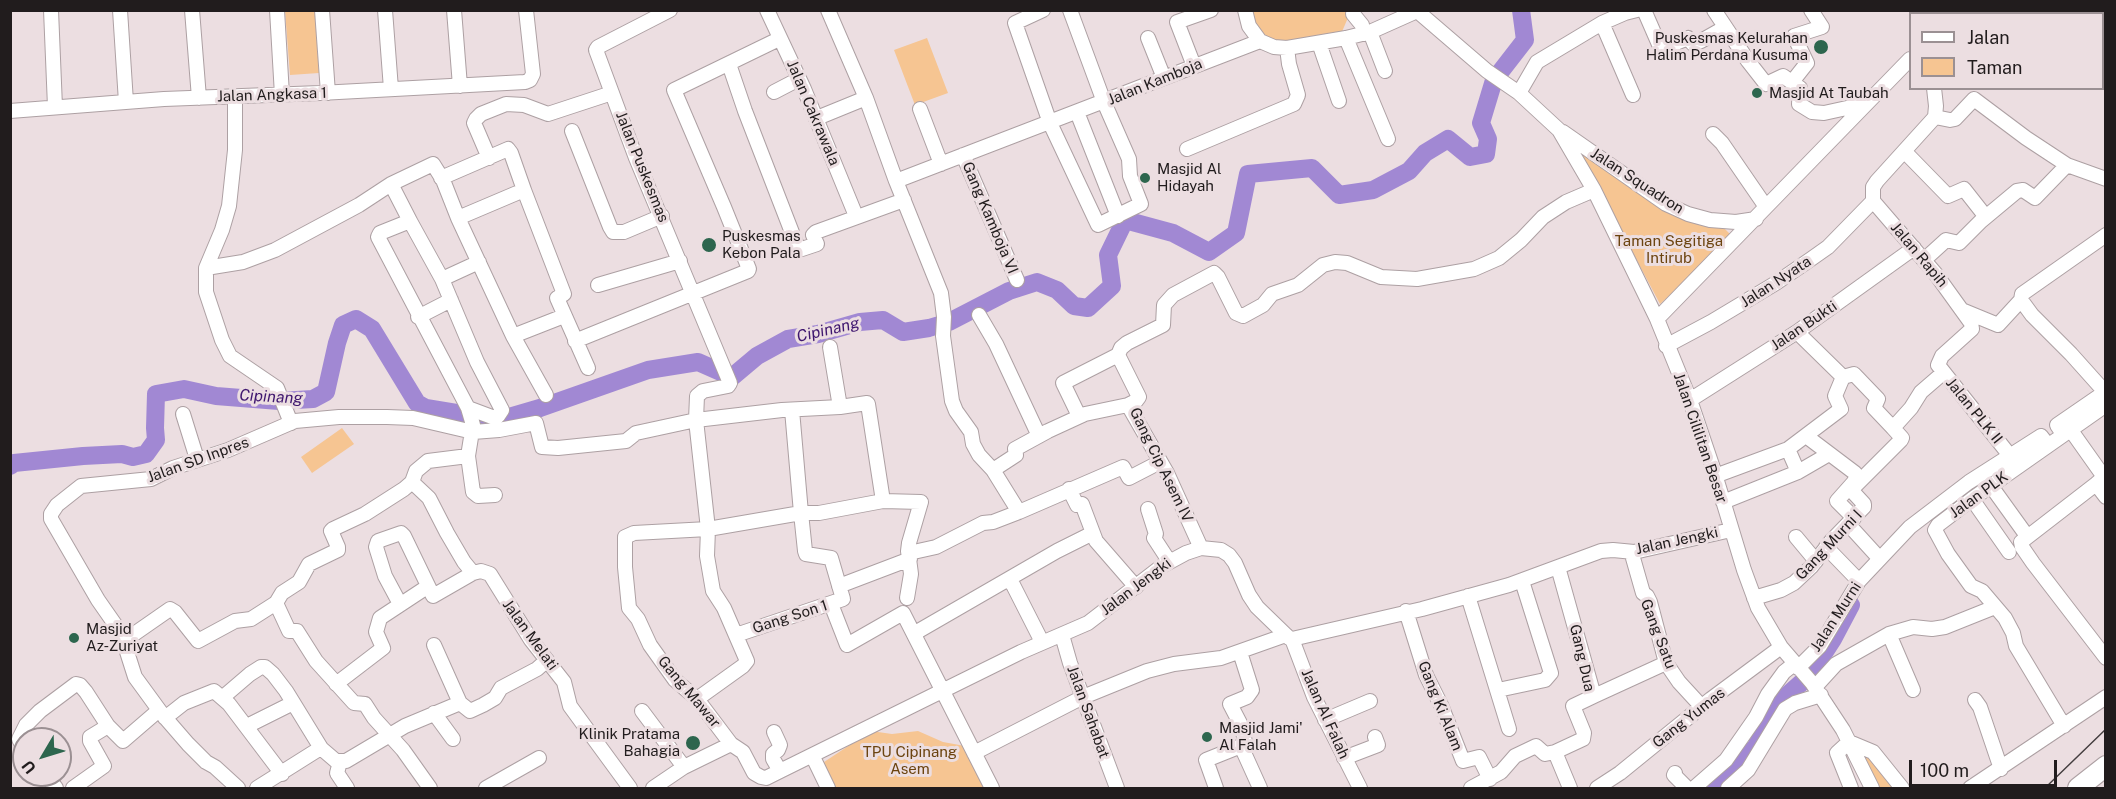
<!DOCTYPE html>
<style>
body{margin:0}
#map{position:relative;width:2116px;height:799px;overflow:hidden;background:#ecdee1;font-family:"Public Sans",sans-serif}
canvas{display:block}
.frame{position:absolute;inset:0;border:12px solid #211c1d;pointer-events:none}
.legend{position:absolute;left:1909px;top:12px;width:195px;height:78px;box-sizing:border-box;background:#ecdee1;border:2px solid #9b9093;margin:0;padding:8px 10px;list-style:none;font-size:18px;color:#211c1d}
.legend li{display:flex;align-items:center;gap:12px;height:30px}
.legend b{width:30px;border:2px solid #9b9093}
.north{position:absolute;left:12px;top:727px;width:60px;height:60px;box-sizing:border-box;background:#ecdee1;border:2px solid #9b9093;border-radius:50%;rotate:232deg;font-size:16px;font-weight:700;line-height:24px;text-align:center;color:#211c1d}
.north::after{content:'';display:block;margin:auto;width:21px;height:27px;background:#2d664e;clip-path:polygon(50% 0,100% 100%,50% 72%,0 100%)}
.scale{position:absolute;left:1909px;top:760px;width:148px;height:27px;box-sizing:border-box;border:3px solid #211c1d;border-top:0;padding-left:8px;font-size:18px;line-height:21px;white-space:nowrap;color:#211c1d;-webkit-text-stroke:4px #ecdee1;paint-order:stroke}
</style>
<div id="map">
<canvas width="2116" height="799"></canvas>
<div class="frame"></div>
<ul class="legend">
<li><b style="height:8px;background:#fff"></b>Jalan</li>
<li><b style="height:16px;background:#f6c592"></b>Taman</li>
</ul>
<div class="north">U</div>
<div class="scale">100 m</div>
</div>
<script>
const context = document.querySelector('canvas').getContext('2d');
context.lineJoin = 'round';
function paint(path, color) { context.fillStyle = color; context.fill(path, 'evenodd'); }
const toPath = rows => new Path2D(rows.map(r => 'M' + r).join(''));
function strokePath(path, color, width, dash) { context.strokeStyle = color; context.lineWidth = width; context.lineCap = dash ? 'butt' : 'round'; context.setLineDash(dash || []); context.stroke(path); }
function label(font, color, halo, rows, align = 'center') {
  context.font = font + ' "Public Sans",sans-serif'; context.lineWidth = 6; context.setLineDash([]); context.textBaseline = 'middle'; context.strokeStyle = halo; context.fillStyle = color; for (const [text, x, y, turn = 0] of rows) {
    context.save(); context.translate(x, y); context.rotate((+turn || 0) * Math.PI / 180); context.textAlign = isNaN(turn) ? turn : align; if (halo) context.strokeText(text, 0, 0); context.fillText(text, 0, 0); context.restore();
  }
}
paint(toPath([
 [285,11,315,11,319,73,290,75],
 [1250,11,1348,11,1347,20,1341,34,1277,44,1265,37,1256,25],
 [927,38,948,93,915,105,894,50],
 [1586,152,1664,211,1684,220,1712,223,1723,227,1730,234,1730,241,1660,304,1582,157],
 [342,428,354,444,312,473,301,457],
 [871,731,892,734,918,731,943,742,965,746,984,788,830,788,818,766],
 [1853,748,1870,755,1894,788,1879,788]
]), '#f6c592');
strokePath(toPath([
 [10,466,14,463,83,456,122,454,133,457,146,454,156,440,155,428,156,394,184,389,216,396,279,401,313,399,326,392,337,343,343,325,356,319,372,329,417,403,426,408,499,420,540,408,648,370,698,362,732,377,757,356,788,339,818,334,860,322,883,320,903,332,929,328,949,322,1009,291,1037,282,1057,290,1074,306,1088,308,1112,286,1108,255,1125,220,1173,233,1209,252,1236,233,1248,174,1312,168,1339,195,1373,190,1409,171,1425,153,1448,139,1470,157,1486,154,1488,139,1481,123,1494,80,1525,40,1521,10],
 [1711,788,1755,748,1784,698,1809,676,1833,639,1851,605]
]), '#a188d3', 18);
const minor = toPath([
 [51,10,55,107],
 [120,10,126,102],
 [192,10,199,98],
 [277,10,282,95],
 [322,10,328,93],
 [385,10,391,89],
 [454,10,460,86],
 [670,10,598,47,596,50,636,158,730,383,728,386,703,391,697,396,696,420,708,529,707,556,713,591,724,608,747,661,743,666,697,699],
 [767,10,804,89,856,216],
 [828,10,866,98,896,181,941,293,944,317,943,336,952,401,956,411,971,432,973,444,979,455,993,470],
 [1043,10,1015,23,1050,123,1098,225,1141,204,1130,176,1129,159,1104,102,1070,10],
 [1245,10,1249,26,1260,41],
 [1416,10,1487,71,1519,93,1559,130,1594,190,1657,319,1690,400,1714,471,1744,570,1758,608,1781,647,1812,683,1843,730,1872,788],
 [1644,10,1661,49,1688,38,1693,44,1701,41,1724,28],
 [1714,10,1748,61,1766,84,1783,76,1800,88,1799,104,1812,112,1824,113,1865,104],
 [2091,10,2092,14],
 [1353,14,1362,25,1364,34],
 [1954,14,1957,10],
 [1997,14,2001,10],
 [1602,23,1633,95],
 [1370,32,1385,71],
 [2102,32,2106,36],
 [1148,38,1164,78],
 [1346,38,1388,139],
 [1319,43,1339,101],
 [729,64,745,111,798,248,802,249,817,244,813,235,816,232,904,200],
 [1194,66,1177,22,1211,10],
 [1792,82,1807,63,1794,36,1822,27,1811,10],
 [774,92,799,79],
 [1519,93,1537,62,1602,23,1625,13,1637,10],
 [235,97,235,150,229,206,222,230,206,268,206,292,222,340,230,356,277,388,291,423],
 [920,109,941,164],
 [10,111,164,99,320,93,525,82,530,80,533,74,526,10],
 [1077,112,1118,216],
 [1935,117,1950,120,1955,119,1974,99,2026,138,2067,165,2106,179],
 [817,118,866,98],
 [572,131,610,227,613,232,624,232,662,216],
 [1563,132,1666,204,1688,214,1710,220,1736,222,1756,219],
 [1713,134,1722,143,1766,207],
 [1187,149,1294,104,1298,95,1289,64,1287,48],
 [1905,152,1948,196,1964,189,1986,217],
 [963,155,1017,280],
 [489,158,474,123,476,119,481,114,506,104,524,105,548,114,612,93],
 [441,178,508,149,511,153,524,190],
 [896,181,1260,41,1274,47,1287,48,1346,38,1370,32,1417,11],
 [1873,201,1935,273,1971,323,1972,329,1942,356,1938,365,2015,462],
 [1873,201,1873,187,1877,181,1935,117,1936,106,1934,88],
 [458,218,524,190,564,294,557,298,588,368],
 [410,221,442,279,477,362,502,410,498,416,492,417,468,408],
 [1924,260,1946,240,1959,243,1981,221,2017,191,2023,190,2035,198,2067,165],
 [206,268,243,262,275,250,359,205,391,184,433,164,443,180,458,218,513,336,546,395],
 [442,279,479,262],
 [598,285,680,261],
 [2021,300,2022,294,2106,235],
 [1964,311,1998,325,2021,300,2032,315,2071,354,2105,392],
 [979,315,996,344,1039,436],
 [418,317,451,300],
 [1657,319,1910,59],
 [1797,332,1843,377,1854,374,1878,399,1874,408,1893,428],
 [513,336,564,316],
 [575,341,748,271,749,269,724,207,674,90,779,39],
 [1666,346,1711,322,1776,283,1811,259,1828,247,1873,201],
 [830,347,840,407,867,403,868,404,883,501],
 [1118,355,1139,397,1136,401,1128,405,1167,473,1201,548],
 [1690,400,1797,332,1914,248],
 [792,410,801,513,819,513,883,501,921,502,909,543,908,551,911,574,907,598],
 [183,414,197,459],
 [1079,416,1063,383,1118,355,1121,348,1127,343,1163,325,1164,305,1173,295,1214,273,1218,277,1236,313,1243,316,1263,305,1272,294,1298,285,1323,265,1335,262,1347,263,1381,277,1417,279,1474,269,1499,258,1521,240,1543,217,1566,202,1594,190],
 [2070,429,2104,477,2096,484],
 [2063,434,2057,425,2105,392],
 [1806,436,1855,473,1856,478,1853,483,1837,501,1854,518],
 [468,456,473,492,478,496,495,495],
 [1798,472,1788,449,1841,409,1835,396,1843,377],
 [1715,476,1788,449],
 [412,482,429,498,447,533,464,562,473,573],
 [1991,486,2027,536],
 [1069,489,1077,505,1082,504,1096,541,1136,587],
 [2106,497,2096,484,2021,542,2022,547,2033,563,2106,658],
 [1972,499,2009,552],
 [1723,502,1798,472,1829,454],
 [1148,509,1156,534,1154,538,1169,561],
 [1019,512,993,470,1016,455,1015,449,1048,431,1085,414,1128,405],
 [1848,524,1879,558],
 [1796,537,1816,561],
 [1826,547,1859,581],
 [1634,552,1633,558,1643,593,1647,596,1650,602,1666,663,1679,682,1702,707],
 [909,553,936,547,983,523,993,522,1019,512,1123,467,1129,478,1160,462],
 [1558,567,1594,696,1573,706,1584,733,1583,739,1555,752,1570,788],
 [1010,579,1042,642],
 [839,586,910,559],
 [1468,596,1509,729],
 [1754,598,1781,590,1794,583,1811,567,1832,540,1864,507,1864,504,1852,491,1853,488,1901,440,1902,438,1893,428,1911,408,1921,392,1943,373],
 [276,603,289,631,297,631,316,661,354,703,365,704,374,718,403,750,430,788],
 [400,604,385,576,376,547,378,541,401,533,404,536,433,596,473,573,481,571,490,574,531,640,564,682,570,706,630,788],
 [831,604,847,645,903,613,992,788],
 [1406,611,1426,675,1441,705,1463,761,1479,757,1490,779],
 [915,633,1057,551,1093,533],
 [1889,634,1913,690],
 [1062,635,1070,663,1117,788],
 [1292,639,1314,697,1360,788],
 [124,641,170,609,175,612,198,641,235,621,251,619,276,603,282,593,299,582,309,564,338,550,338,547,331,531,333,529,365,514,404,489,412,482,416,471,428,461,468,456,473,425,468,408,378,237,380,233,410,221,391,184],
 [1240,652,1252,690,1247,697,1230,704,1242,727,1245,742,1243,746],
 [1798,668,1820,646,1859,581,1910,527,1969,482,2041,436,2048,445],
 [336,684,383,648,376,632,380,618,427,587],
 [1815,687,1836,664,1889,634,1913,627,1932,629,1945,627,1995,607],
 [1498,690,1545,680,1551,673,1522,581],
 [1594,696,1666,663],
 [222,698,250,674,261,667,265,667,273,674,286,691,321,748],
 [1975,700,1980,707,2001,769],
 [460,703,470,711,483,705,495,698,501,688,537,669,547,660],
 [642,711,684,767],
 [434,713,453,739],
 [165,718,184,703,214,691,229,704,282,774],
 [1325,720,1370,701],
 [247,726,293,703],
 [2064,726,2016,646,2013,633,2005,618,1982,591,1971,586,1948,554,1935,530,1938,525,1972,499,2106,405],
 [774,732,780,745,778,750,773,754,773,759,780,771],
 [731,744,697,699,675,680,650,645,638,619,629,608,625,567,625,537,634,533,708,529,801,513,805,551,806,554,831,558,843,599,736,635],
 [24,749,19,739,26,725,40,711,76,684,80,685,86,692,108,726],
 [974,753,1083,697,1147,671,1174,664,1221,658,1286,635],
 [813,757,828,788],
 [1344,758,1378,745,1375,737],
 [340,762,337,773,347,788],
 [1675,773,1674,775,1687,788],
 [46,775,56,788],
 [73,788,104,766,90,741,90,737,108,726,123,741,159,710],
 [238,788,215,767,206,762,188,744,162,714,135,677,121,633,98,600,51,519,51,514,57,505,81,486,151,479,173,468,228,450,295,421,339,417,387,417,413,418,473,432,499,430,536,423,542,447,558,448,626,441,636,433,696,420,782,410,840,407],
 [257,788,319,749,322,749,336,761,346,761,405,726,460,703,434,645],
 [486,788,539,758],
 [653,788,684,767,731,744,743,752,754,773,761,777,766,778,780,771,1021,652,1088,623,1162,566,1186,553,1201,548,1221,550,1229,555,1235,563,1249,595,1257,607,1289,638,1292,639,1422,609,1509,585,1601,551,1613,550,1634,552,1731,530],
 [1216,788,1206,760,1241,746,1260,788],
 [1471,788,1501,772,1515,756,1536,746,1545,754,1555,752],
 [1597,788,1620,773,1711,699,1781,647],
 [1694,788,1726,760,1756,717,1768,694,1784,672,1794,664],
 [1728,788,1748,770,1785,709,1795,703,1821,695],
 [1851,788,1837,753,1849,742,1873,752,1902,788],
 [1970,788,2106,697]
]);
const highway = toPath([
 [2078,788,2106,766]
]);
strokePath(minor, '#ada0a3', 16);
strokePath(highway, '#ada0a3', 22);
strokePath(minor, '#fff', 14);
strokePath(highway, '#fff', 20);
strokePath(toPath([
 [2045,788,2106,729]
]), '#453f40', 1.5);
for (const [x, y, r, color] of [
 [1821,47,8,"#2d664e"],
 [1757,93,6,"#2d664e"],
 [1145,178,6,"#2d664e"],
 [709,245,8,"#2d664e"],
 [74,638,6,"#2d664e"],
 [1207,737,6,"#2d664e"],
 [693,743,8,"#2d664e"]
]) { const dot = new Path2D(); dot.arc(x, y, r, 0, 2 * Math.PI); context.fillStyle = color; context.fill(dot); strokePath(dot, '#ecdee1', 2); }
label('15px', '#211c1d', '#ecdee1', [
 ["Puskesmas Kelurahan",1808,38,"right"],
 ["Halim Perdana Kusuma",1808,55,"right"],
 ["Masjid At Taubah",1769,93],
 ["Masjid Al",1157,169],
 ["Hidayah",1157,186],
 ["Puskesmas",722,236],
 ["Kebon Pala",722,253],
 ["Masjid",86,629],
 ["Az-Zuriyat",86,646],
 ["Masjid Jami'",1219,728],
 ["Al Falah",1219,745],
 ["Klinik Pratama",680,734,"right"],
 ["Bahagia",680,751,"right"]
], 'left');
label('15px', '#211c1d', '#ecdee1', [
 ["Jalan Kamboja",1155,82,-22],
 ["Jalan Angkasa 1",272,95,-2],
 ["Jalan Cakrawala",813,113,67],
 ["Jalan Puskesmas",642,167,68],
 ["Jalan Squadron",1637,181,33],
 ["Gang Kamboja VI",990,218,67],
 ["Jalan Rapih",1919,255,50],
 ["Jalan Nyata",1776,282,-33],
 ["Jalan Bukti",1804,326,-34],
 ["Jalan PLK II",1974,411,51],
 ["Jalan Cililitan Besar",1700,438,71],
 ["Jalan SD Inpres",198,460,-20],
 ["Gang Cip Asem IV",1161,465,64],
 ["Jalan PLK",1979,495,-36],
 ["Jalan Jengki",1677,541,-12],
 ["Gang Murni I",1829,545,-47],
 ["Jalan Jengki",1136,587,-37],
 ["Gang Son 1",790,617,-18],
 ["Jalan Murni",1836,617,-57],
 ["Gang Satu",1658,634,69],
 ["Jalan Melati",530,635,54],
 ["Gang Dua",1582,658,77],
 ["Gang Mawar",689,692,50],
 ["Gang Ki Alam",1440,706,68],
 ["Jalan Sahabat",1088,712,70],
 ["Jalan Al Falah",1325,714,66],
 ["Gang Yumas",1689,718,-38]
]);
label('15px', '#6c4410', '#ecdee1', [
 ["Taman Segitiga",1669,241],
 ["Intirub",1669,258],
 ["TPU Cipinang",910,752],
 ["Asem",910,769]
]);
label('italic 16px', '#3f176f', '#ecdee1', [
 ["Cipinang",828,330,-13],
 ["Cipinang",271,397,3]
]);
</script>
